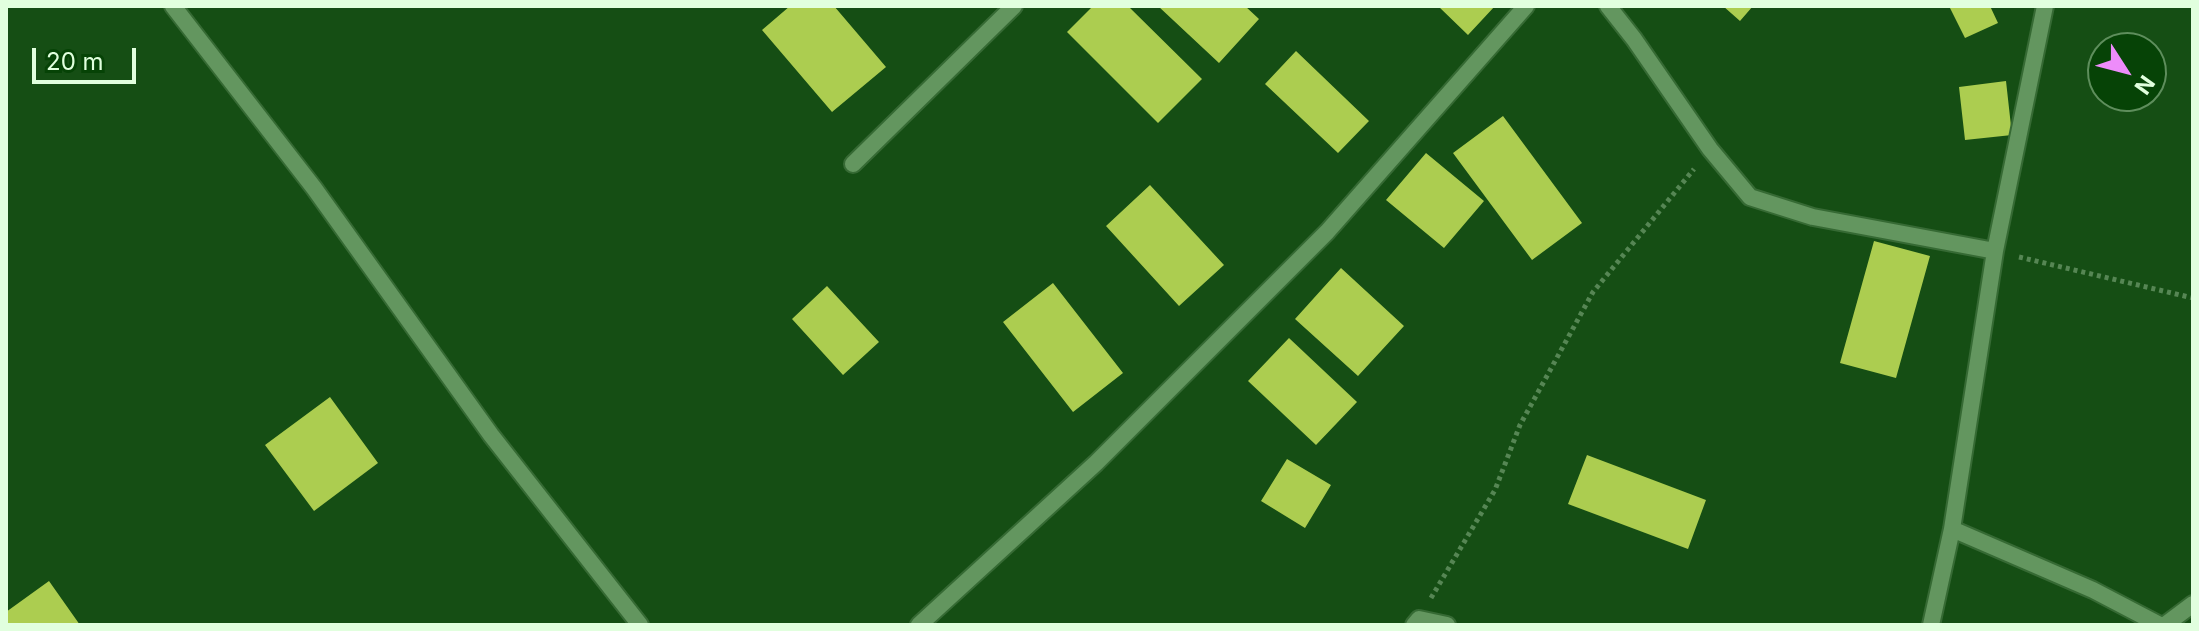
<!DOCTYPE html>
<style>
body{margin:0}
#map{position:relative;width:2199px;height:631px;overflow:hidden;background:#154e14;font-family:Inter,sans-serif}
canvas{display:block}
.frame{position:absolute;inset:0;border:8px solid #e1ffde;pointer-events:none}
.north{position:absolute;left:2087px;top:32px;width:80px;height:80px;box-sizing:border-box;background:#064306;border:2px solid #5e8e5c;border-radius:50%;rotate:126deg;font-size:22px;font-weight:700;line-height:32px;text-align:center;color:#e1ffde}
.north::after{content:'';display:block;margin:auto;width:28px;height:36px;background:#ed8cfa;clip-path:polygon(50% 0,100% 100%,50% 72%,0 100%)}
.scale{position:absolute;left:32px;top:48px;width:104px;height:36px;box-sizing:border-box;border:4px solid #e1ffde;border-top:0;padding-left:10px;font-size:24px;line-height:28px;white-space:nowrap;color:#e1ffde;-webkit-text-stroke:6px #064306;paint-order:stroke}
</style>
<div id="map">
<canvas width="2199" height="631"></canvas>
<div class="frame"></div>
<div class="north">N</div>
<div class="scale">20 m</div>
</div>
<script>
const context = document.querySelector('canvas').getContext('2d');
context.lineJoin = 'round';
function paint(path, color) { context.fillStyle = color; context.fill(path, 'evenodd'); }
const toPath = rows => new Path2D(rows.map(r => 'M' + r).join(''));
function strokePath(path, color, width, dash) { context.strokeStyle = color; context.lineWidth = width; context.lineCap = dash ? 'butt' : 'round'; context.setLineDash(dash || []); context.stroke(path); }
paint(toPath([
 [790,6,834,6,886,67,832,112,762,30],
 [1093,6,1128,6,1202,79,1158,123,1067,32],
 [1158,6,1245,6,1259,19,1219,63],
 [1438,6,1495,6,1468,35],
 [1723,6,1753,6,1740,21],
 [1949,6,1990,6,1998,23,1965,38],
 [1296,51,1369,121,1338,153,1265,84],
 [2006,81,2012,135,1965,140,1959,87],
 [1503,116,1582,223,1532,260,1453,153],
 [1426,153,1484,201,1444,248,1386,200],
 [1150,185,1224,265,1179,306,1106,226],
 [1874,241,1930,256,1896,378,1840,363],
 [1341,268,1404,326,1358,376,1295,319],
 [1053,283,1123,373,1073,412,1003,322],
 [827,286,879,342,843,375,792,319],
 [1289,338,1357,402,1316,445,1248,381],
 [330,397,378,463,314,511,265,445],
 [1587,455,1706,500,1688,549,1568,504],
 [1287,459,1331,485,1305,528,1261,501],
 [49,581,80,625,6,625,6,612]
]), '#accd50');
const street = toPath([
 [173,6,314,188,491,435,640,625],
 [1608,6,1634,39,1710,149,1750,197,1813,217,1995,251],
 [853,164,1014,6],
 [1952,529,2093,590,2160,625],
 [919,625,1096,463,1327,232,1526,6],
 [1414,625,1419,619,1447,625],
 [1931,625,1952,529,1995,251,2045,6],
 [2165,625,2193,604]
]);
strokePath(street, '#366a34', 20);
strokePath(toPath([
 [2019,257,2193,298],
 [1431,598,1495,490,1520,425,1593,292,1694,169]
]), '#568654', 5, [4, 4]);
strokePath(street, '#63965f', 16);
</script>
